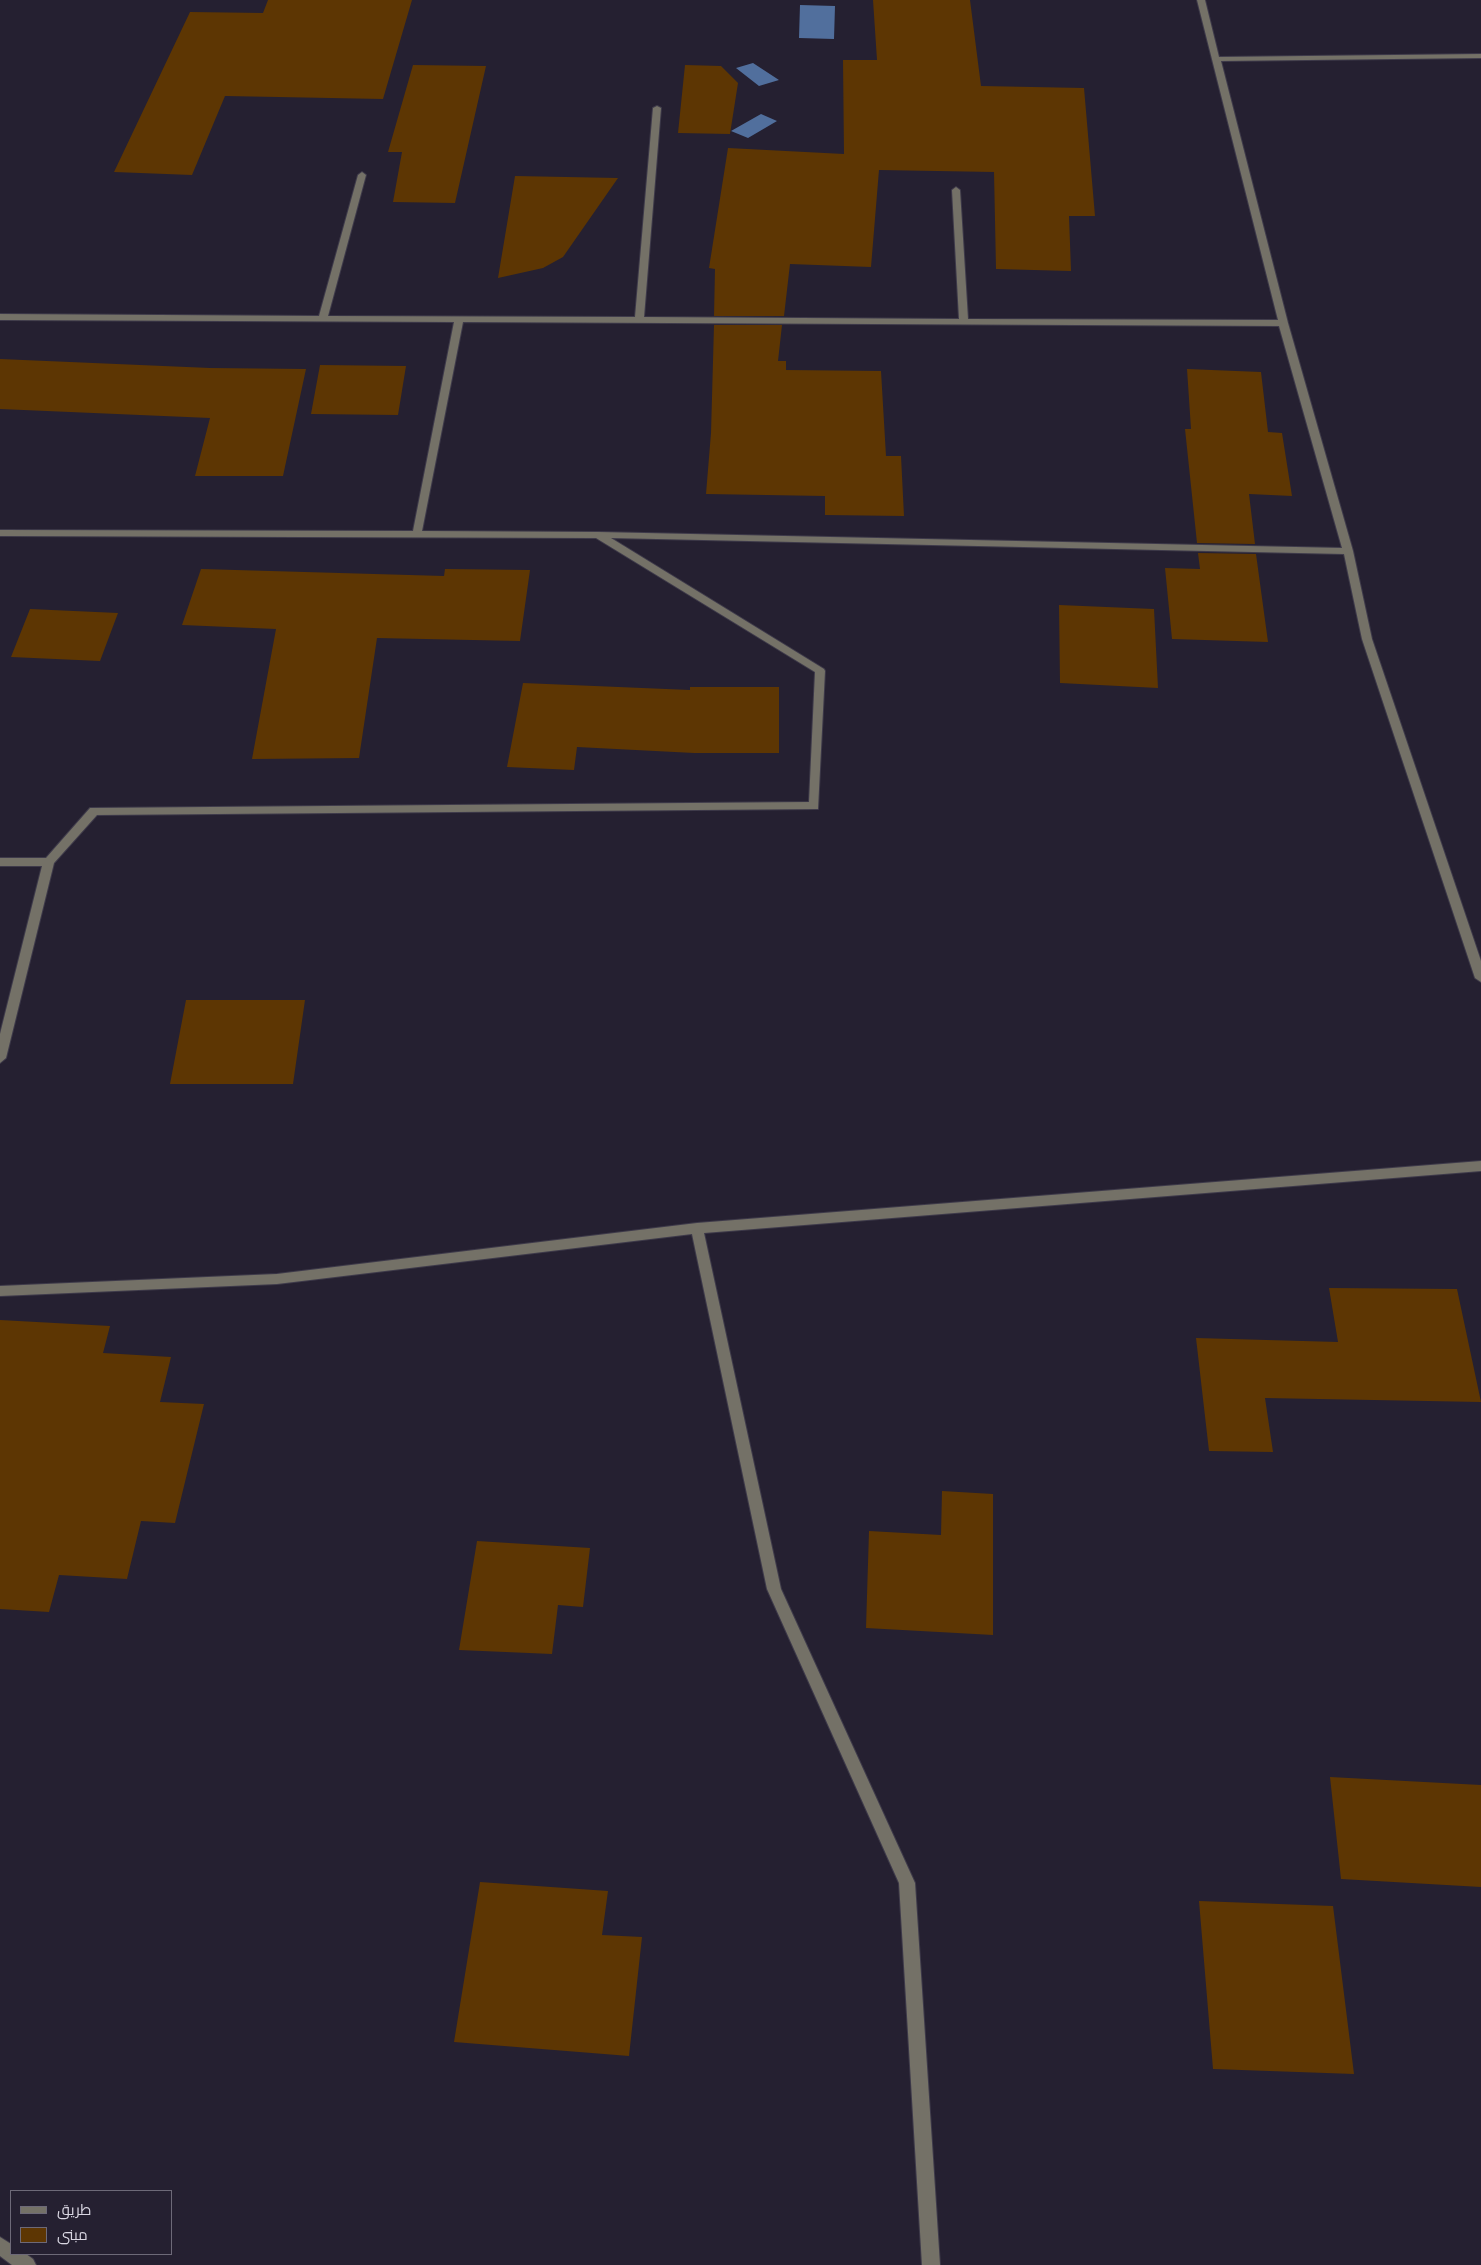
<!DOCTYPE html>
<meta charset="utf-8">
<style>
body{margin:0}
#map{position:relative;width:1481px;height:2265px;overflow:hidden;background:#252031;font-family:"Varela Round",Cairo,sans-serif}
canvas{display:block}
.legend{position:absolute;left:10px;top:2190px;width:162px;height:65px;box-sizing:border-box;background:#252031;border:1px solid #6d6978;margin:0;padding:6px 9px;list-style:none;font-size:15px;color:#dad7e3}
.legend li{display:flex;align-items:center;gap:10px;height:25px}
.legend b{width:25px;border:1px solid #6d6978}
</style>
<div id="map">
<canvas width="1481" height="2265"></canvas>
<ul class="legend">
<li><b style="height:6px;background:#747167"></b>طريق</li>
<li><b style="height:14px;background:#5d3603"></b>مبنى</li>
</ul>
</div>
<script>
const context = document.querySelector('canvas').getContext('2d');
context.lineJoin = 'round';
function paint(path, color) { context.fillStyle = color; context.fill(path, 'evenodd'); }
const toPath = rows => new Path2D(rows.map(r => 'M' + r).join(''));
function strokePath(path, color, width, dash) { context.strokeStyle = color; context.lineWidth = width; context.lineCap = dash ? 'butt' : 'round'; context.setLineDash(dash || []); context.stroke(path); }
paint(toPath([
 [800,5,835,6,834,39,799,38],
 [753,63,779,80,759,86,736,68],
 [761,114,777,121,748,138,731,131]
]), '#516f9d');
paint(toPath([
 [268,0,412,0,383,99,225,96,192,175,114,172,190,12,263,13],
 [873,0,970,0,981,86,1084,88,1095,216,1069,216,1071,271,996,269,994,172,879,170,871,267,790,264,784,316,714,316,715,269,709,268,728,148,844,154,843,60,877,60],
 [413,65,486,66,455,203,393,202,402,152,388,152],
 [685,65,721,66,738,83,730,134,678,133],
 [515,176,618,178,563,257,543,268,498,278],
 [714,325,782,325,778,361,786,361,786,370,881,371,886,456,901,456,904,516,825,515,825,496,706,494,711,433],
 [0,359,210,368,306,369,283,476,195,476,210,418,0,409],
 [320,365,406,366,398,415,311,414],
 [1187,369,1261,372,1268,432,1282,433,1292,496,1249,494,1255,544,1197,543,1185,429,1191,429],
 [1198,553,1256,554,1268,642,1172,639,1165,568,1200,569],
 [201,569,444,576,445,569,530,570,520,641,377,638,359,758,252,759,276,629,182,625],
 [1059,605,1154,609,1158,688,1060,683],
 [30,609,118,613,100,661,11,657],
 [523,683,690,690,690,687,779,687,779,753,694,753,577,747,574,770,507,767],
 [186,1000,305,1000,293,1084,170,1084],
 [1329,1288,1457,1289,1481,1402,1265,1398,1273,1452,1209,1451,1196,1338,1338,1342],
 [0,1320,110,1326,103,1353,171,1357,160,1402,204,1404,175,1523,141,1521,127,1579,59,1575,49,1612,0,1609],
 [942,1491,993,1494,993,1635,866,1628,869,1531,941,1535],
 [477,1541,590,1548,583,1607,558,1605,552,1654,459,1650],
 [1330,1777,1481,1785,1481,1887,1341,1879],
 [480,1882,608,1891,602,1935,642,1937,629,2056,454,2042],
 [1199,1901,1333,1906,1354,2074,1213,2069]
]), '#5d3603');
const minor = toPath([
 [1197,0,1205,0,1219,57,1481,54,1481,58,1221,61,1288,323,1353,551,1372,639,1481,961,1481,982,1475,978,1362,639,1344,554,611,538,824,669,825,671,818,809,97,815,54,863,6,1058,0,1063,0,1034,42,866,0,866,0,858,46,858,90,808,809,802,815,672,596,538,0,536,0,530,413,531,454,322,0,320,0,314,319,316,358,175,362,172,366,175,328,316,635,317,653,108,657,106,661,108,644,317,959,319,952,190,956,187,960,190,968,319,1278,320,1197,0],
 [463,322,1279,326,1342,548,598,532,422,531,463,322],
 [1481,1161,1481,1171,704,1233,781,1589,915,1883,940,2265,922,2265,899,1883,767,1589,692,1234,277,1284,0,1296,0,1286,277,1274,697,1223,1481,1161],
 [0,2237,11,2244,11,2254,26,2254,33,2259,36,2265,12,2265,0,2256,0,2237]
]);
strokePath(minor, '#3e3a4a', 2);
paint(minor, '#747167');
</script>
